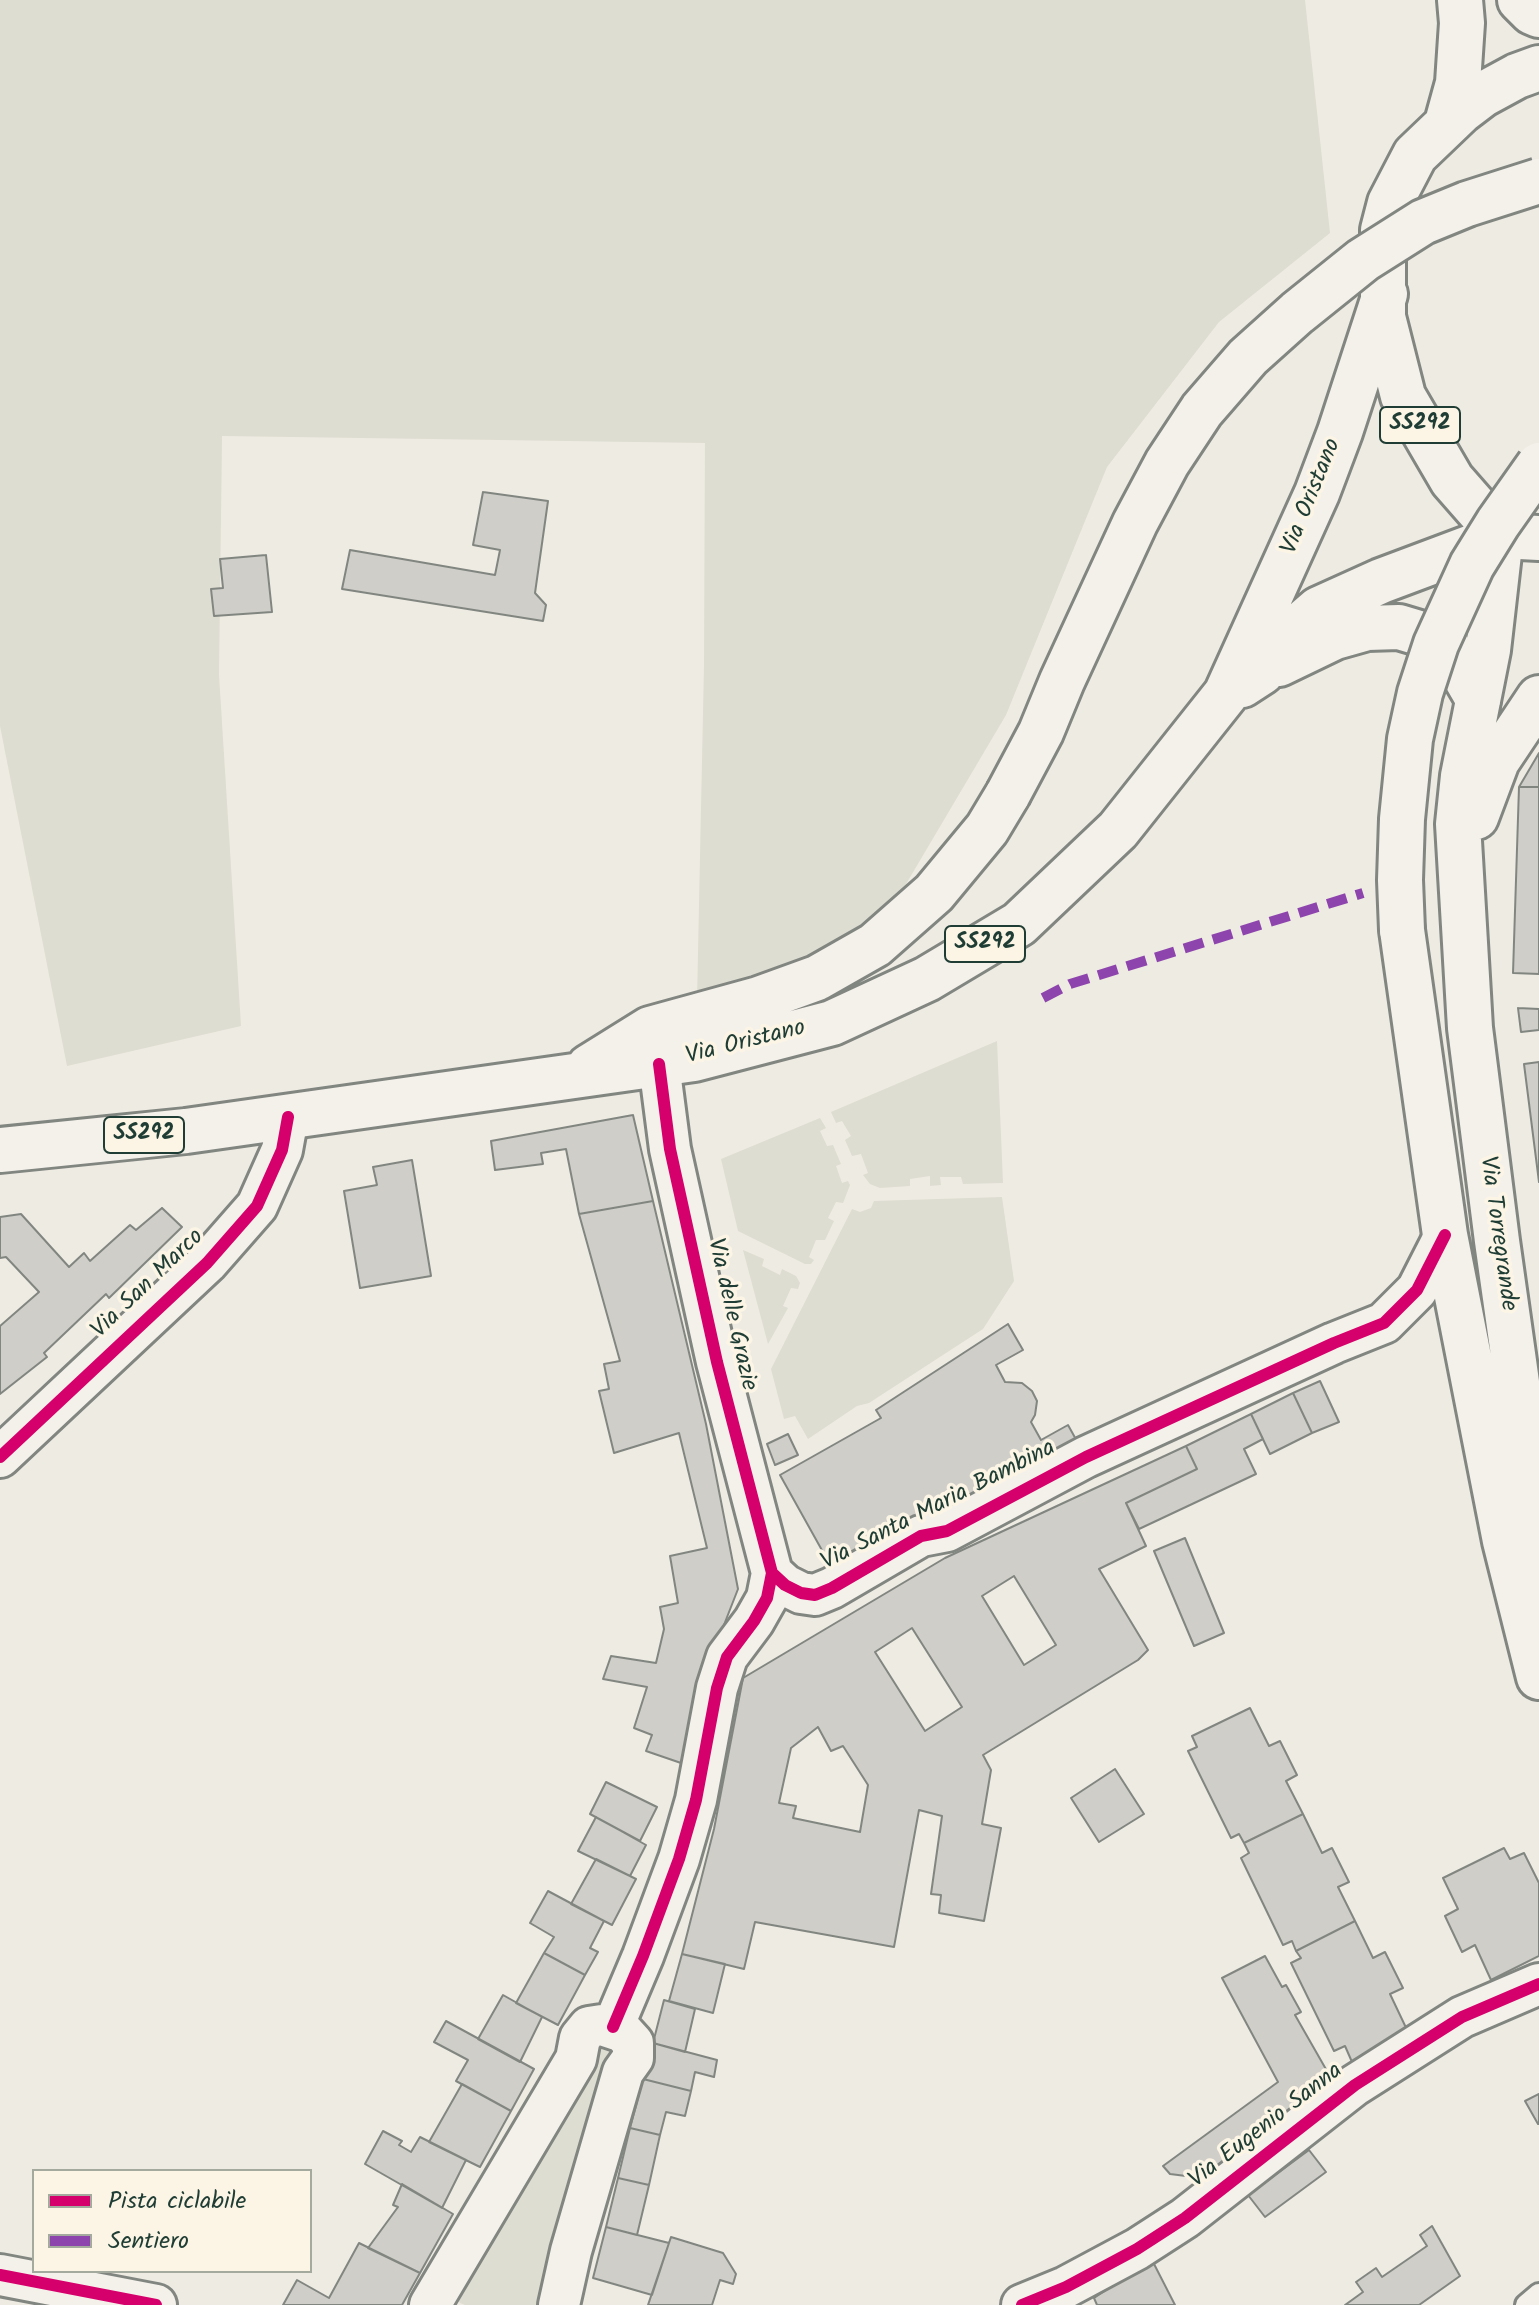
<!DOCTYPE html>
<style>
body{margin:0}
#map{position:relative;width:1539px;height:2305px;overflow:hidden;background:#eeebe3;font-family:Kalam,sans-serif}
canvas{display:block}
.legend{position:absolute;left:32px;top:2169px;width:280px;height:104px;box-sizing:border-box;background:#fcf5e5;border:2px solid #a4ab9e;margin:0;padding:10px 14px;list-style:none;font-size:24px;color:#1f3d34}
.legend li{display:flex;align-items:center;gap:16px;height:40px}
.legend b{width:40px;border:2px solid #a4ab9e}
</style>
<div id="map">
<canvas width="1539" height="2305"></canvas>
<ul class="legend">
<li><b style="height:10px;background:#d6006c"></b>Pista ciclabile</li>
<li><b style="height:10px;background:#8e44ad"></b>Sentiero</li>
</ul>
</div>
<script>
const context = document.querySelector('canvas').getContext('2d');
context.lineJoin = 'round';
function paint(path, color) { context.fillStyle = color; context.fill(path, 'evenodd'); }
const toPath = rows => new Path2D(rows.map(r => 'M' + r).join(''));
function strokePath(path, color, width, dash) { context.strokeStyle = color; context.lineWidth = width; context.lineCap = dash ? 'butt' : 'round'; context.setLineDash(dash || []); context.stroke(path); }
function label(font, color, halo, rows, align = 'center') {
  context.font = font + ' Kalam,sans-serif'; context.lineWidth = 7; context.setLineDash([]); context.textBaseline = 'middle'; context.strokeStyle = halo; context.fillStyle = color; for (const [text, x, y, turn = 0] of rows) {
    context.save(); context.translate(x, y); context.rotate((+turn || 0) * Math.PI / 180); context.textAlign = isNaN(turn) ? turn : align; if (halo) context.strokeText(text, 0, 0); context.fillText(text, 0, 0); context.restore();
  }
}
paint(toPath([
 [0,0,1305,0,1330,233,1219,322,1107,467,1006,715,896,901,845,938,789,969,697,1001,704,665,705,443,222,436,219,675,241,1026,67,1066,0,726],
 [997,1041,1003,1183,963,1184,961,1177,940,1177,941,1185,930,1186,930,1176,910,1179,910,1186,880,1188,870,1184,863,1175,868,1173,861,1154,852,1156,845,1140,851,1136,842,1121,836,1123,831,1112],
 [820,1118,826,1128,820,1131,827,1146,833,1145,841,1164,836,1166,842,1183,848,1181,850,1185,843,1203,836,1202,828,1218,834,1221,825,1240,816,1240,809,1257,814,1260,811,1264,805,1264,738,1231,721,1159],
 [1002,1197,1014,1281,983,1329,869,1403,857,1406,808,1439,795,1416,784,1419,771,1369,852,1209,860,1212,871,1208,874,1201],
 [743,1250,764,1259,762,1266,780,1275,782,1269,796,1276,800,1283,798,1289,791,1288,783,1306,788,1308,768,1344],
 [606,2045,612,2049,613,2061,538,2305,465,2305,460,2303,456,2298,593,2054,599,2046]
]), '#deddd1');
const building = toPath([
 [483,492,548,501,535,593,546,605,543,621,342,589,350,550,495,575,500,550,473,545,483,492],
 [266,555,272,612,214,616,211,589,223,588,220,559,266,555],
 [1539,753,1539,787,1519,787,1539,753],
 [1519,787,1539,787,1539,974,1513,973,1519,787],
 [1518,1008,1539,1009,1539,1030,1521,1032,1518,1008],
 [1539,1062,1539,1182,1524,1064,1539,1062],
 [633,1115,653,1201,579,1214,566,1149,541,1153,543,1164,495,1170,491,1141,633,1115],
 [412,1160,431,1276,360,1288,344,1191,377,1185,373,1167,412,1160],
 [653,1201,706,1424,738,1589,706,1671,681,1763,646,1751,652,1735,634,1728,647,1687,603,1679,611,1656,656,1663,664,1629,660,1607,678,1603,670,1556,707,1548,679,1433,614,1453,599,1391,609,1389,604,1364,620,1361,579,1214,653,1201],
 [162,1208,182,1227,109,1298,106,1294,44,1353,47,1357,0,1394,0,1326,39,1292,6,1257,0,1258,0,1217,21,1214,69,1267,84,1253,90,1261,130,1225,136,1230,162,1208],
 [1008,1324,1023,1350,996,1365,1005,1382,1022,1383,1032,1391,1037,1401,1035,1415,1031,1422,1041,1440,1068,1425,1078,1443,942,1520,936,1511,833,1570,780,1475,881,1418,876,1410,1008,1324],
 [1320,1381,1339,1422,1312,1433,1293,1393,1320,1381],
 [1293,1393,1312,1433,1270,1454,1251,1414,1293,1393],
 [1251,1414,1263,1439,1244,1449,1256,1474,1139,1529,1126,1503,1197,1469,1186,1446,1251,1414],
 [788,1434,798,1455,775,1465,767,1444,788,1434],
 [1186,1446,1197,1469,1126,1503,1146,1546,1099,1569,1148,1650,1138,1660,983,1755,991,1770,982,1824,1001,1828,984,1921,939,1913,941,1895,931,1894,942,1816,919,1810,894,1947,755,1922,744,1969,682,1954,714,1829,743,1678,945,1558,1186,1446],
 [1014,1576,1056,1645,1024,1665,982,1596,1014,1576],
 [912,1628,962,1707,925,1731,875,1652,912,1628],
 [818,1727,831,1751,843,1746,868,1785,860,1832,793,1818,796,1806,779,1803,791,1748,818,1727],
 [1185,1538,1224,1633,1194,1646,1154,1551,1185,1538],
 [1250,1708,1269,1746,1280,1741,1297,1775,1286,1781,1303,1814,1244,1843,1239,1834,1231,1838,1188,1751,1197,1747,1192,1736,1250,1708],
 [1115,1769,1144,1814,1099,1842,1071,1798,1115,1769],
 [606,1782,657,1807,640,1841,590,1814,606,1782],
 [1303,1814,1322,1853,1332,1848,1349,1882,1338,1887,1355,1921,1296,1951,1292,1941,1283,1945,1241,1858,1249,1853,1244,1843,1303,1814],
 [596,1817,646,1845,630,1876,578,1851,596,1817],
 [1504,1848,1510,1859,1524,1853,1539,1883,1539,1956,1491,1980,1475,1945,1462,1952,1445,1916,1458,1909,1443,1878,1504,1848],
 [596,1859,636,1879,612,1925,571,1904,596,1859],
 [548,1891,604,1921,590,1948,598,1952,585,1975,544,1953,554,1937,530,1923,548,1891],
 [1355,1921,1373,1958,1385,1952,1403,1988,1390,1994,1409,2034,1352,2062,1345,2046,1334,2051,1291,1963,1301,1958,1296,1951,1355,1921],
 [544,1953,585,1975,558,2025,516,2003,544,1953],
 [682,1954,725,1964,713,2013,669,2001,682,1954],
 [1265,1956,1282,1987,1286,1985,1301,2012,1295,2015,1335,2085,1210,2179,1170,2174,1163,2166,1278,2082,1222,1978,1265,1956],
 [503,1995,542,2017,520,2062,478,2039,503,1995],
 [664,2000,695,2009,685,2052,653,2043,664,2000],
 [446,2021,534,2069,511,2111,456,2081,468,2060,434,2042,446,2021],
 [653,2043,717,2060,714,2077,695,2072,691,2091,643,2079,653,2043],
 [643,2079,691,2091,685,2116,666,2112,660,2135,630,2128,643,2079],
 [462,2084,511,2111,480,2167,429,2142,462,2084],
 [1539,2094,1539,2124,1538,2124,1525,2101,1539,2094],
 [630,2128,660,2135,649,2185,618,2178,630,2128],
 [383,2131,402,2141,399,2145,411,2152,420,2137,466,2160,442,2208,365,2164,383,2131],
 [1309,2150,1326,2172,1265,2217,1248,2195,1309,2150],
 [618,2178,649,2185,637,2235,606,2227,618,2178],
 [402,2184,453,2214,420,2273,368,2248,398,2207,393,2205,402,2184],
 [1432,2226,1460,2276,1419,2305,1345,2305,1363,2292,1356,2282,1376,2268,1382,2277,1427,2246,1420,2235,1432,2226],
 [606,2227,669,2243,652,2295,593,2278,606,2227],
 [671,2237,723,2253,736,2274,733,2284,720,2280,712,2305,648,2305,671,2237],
 [359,2243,420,2273,402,2305,283,2305,297,2280,329,2298,359,2243],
 [1153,2262,1175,2305,1097,2305,1094,2298,1133,2272,1153,2262]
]);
paint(building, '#cfcec9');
strokePath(building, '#828681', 2);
const lane = toPath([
 [1526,2305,1539,2294]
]);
const street = toPath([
 [0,1457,207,1263,257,1206,282,1150,288,1117],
 [772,1573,785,1585,801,1593,815,1595,832,1588,921,1536,947,1531,1086,1457,1334,1343,1384,1323,1417,1290,1445,1235],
 [613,2027,643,1956,679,1859,696,1800,717,1688,727,1657,754,1621,767,1598,772,1573,717,1362,670,1149,659,1064],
 [0,2275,156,2305],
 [430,2305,576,2059,580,2038,589,2027,602,2025,623,2032,633,2043,633,2058,623,2072,571,2251,559,2305],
 [1022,2305,1066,2287,1137,2249,1185,2218,1355,2085,1462,2017,1539,1984]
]);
const secondary = toPath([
 [1501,536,1488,650,1463,776,1458,824,1470,1028,1497,1241,1534,1503,1539,1577],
 [1476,817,1497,761,1539,698],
 [1402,930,1445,1235,1505,1541,1539,1677]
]);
const primary = toPath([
 [1520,0,1532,12,1539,15],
 [1539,68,1517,76,1482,95,1461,111,1415,155,1390,203,1383,230,1383,317,1403,396,1452,480,1501,536,1539,538],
 [1447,123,1458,83,1462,23,1460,0],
 [1279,664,1335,637,1367,628,1399,627,1429,636,1449,649,1478,699],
 [1242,685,1262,672,1289,635,1319,609,1381,581,1501,536],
 [589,1067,650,1029,759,999,817,978,875,945,934,893,987,829,1008,794],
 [0,1150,186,1131,694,1059,832,1023,927,979,1019,924,1118,830,1226,694,1317,493,1340,432,1385,294]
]);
strokePath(lane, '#828681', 26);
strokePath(street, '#828681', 46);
strokePath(secondary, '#828681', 50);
strokePath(primary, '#828681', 50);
strokePath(lane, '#f4f1eb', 20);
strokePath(street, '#f4f1eb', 40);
strokePath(secondary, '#f4f1eb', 44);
strokePath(primary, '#f4f1eb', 44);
const secondaryBridge = toPath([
 [1402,930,1400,880,1402,819,1410,739,1420,693,1436,644,1472,565,1498,523,1539,465]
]);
const primaryBridge = toPath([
 [1008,794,1041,732,1062,681,1135,523,1167,463,1202,410,1248,357,1297,313,1363,260,1423,222,1467,204,1539,181]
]);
strokePath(secondaryBridge, '#828681', 50, []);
strokePath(primaryBridge, '#828681', 50, []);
strokePath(secondaryBridge, '#f4f1eb', 44);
strokePath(primaryBridge, '#f4f1eb', 44);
strokePath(toPath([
 [1043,998,1070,984,1363,893]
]), '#8e44ad', 10, [20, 10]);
strokePath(toPath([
 [0,1457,207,1263,257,1206,282,1150,288,1117],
 [772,1573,785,1585,801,1593,815,1595,832,1588,921,1536,947,1531,1086,1457,1334,1343,1384,1323,1417,1290,1445,1235],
 [613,2027,643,1956,679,1859,696,1800,717,1688,727,1657,754,1621,767,1598,772,1573,717,1362,670,1149,659,1064],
 [0,2275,156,2305],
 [1022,2305,1066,2287,1137,2249,1185,2218,1355,2085,1462,2017,1539,1984]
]), '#d6006c', 12);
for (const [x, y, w] of [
 [1420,425,80],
 [985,944,80],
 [144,1135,80]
]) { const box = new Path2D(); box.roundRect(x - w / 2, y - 18, w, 36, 6); context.fillStyle = '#fcf5e5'; context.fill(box); strokePath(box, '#1f3d34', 2); }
label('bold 22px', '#1f3d34', null, [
 ["SS292",1420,425],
 ["SS292",985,944],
 ["SS292",144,1135]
]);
label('24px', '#1f3d34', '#fcf5e5', [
 ["Via Oristano",1313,497,-68],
 ["Via Oristano",746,1044,-14],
 ["Via Torregrande",1496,1234,82],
 ["Via San Marco",149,1285,-44],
 ["Via delle Grazie",730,1315,77],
 ["Via Santa Maria Bambina",939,1507,-27],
 ["Via Eugenio Sanna",1267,2127,-38]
]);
</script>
